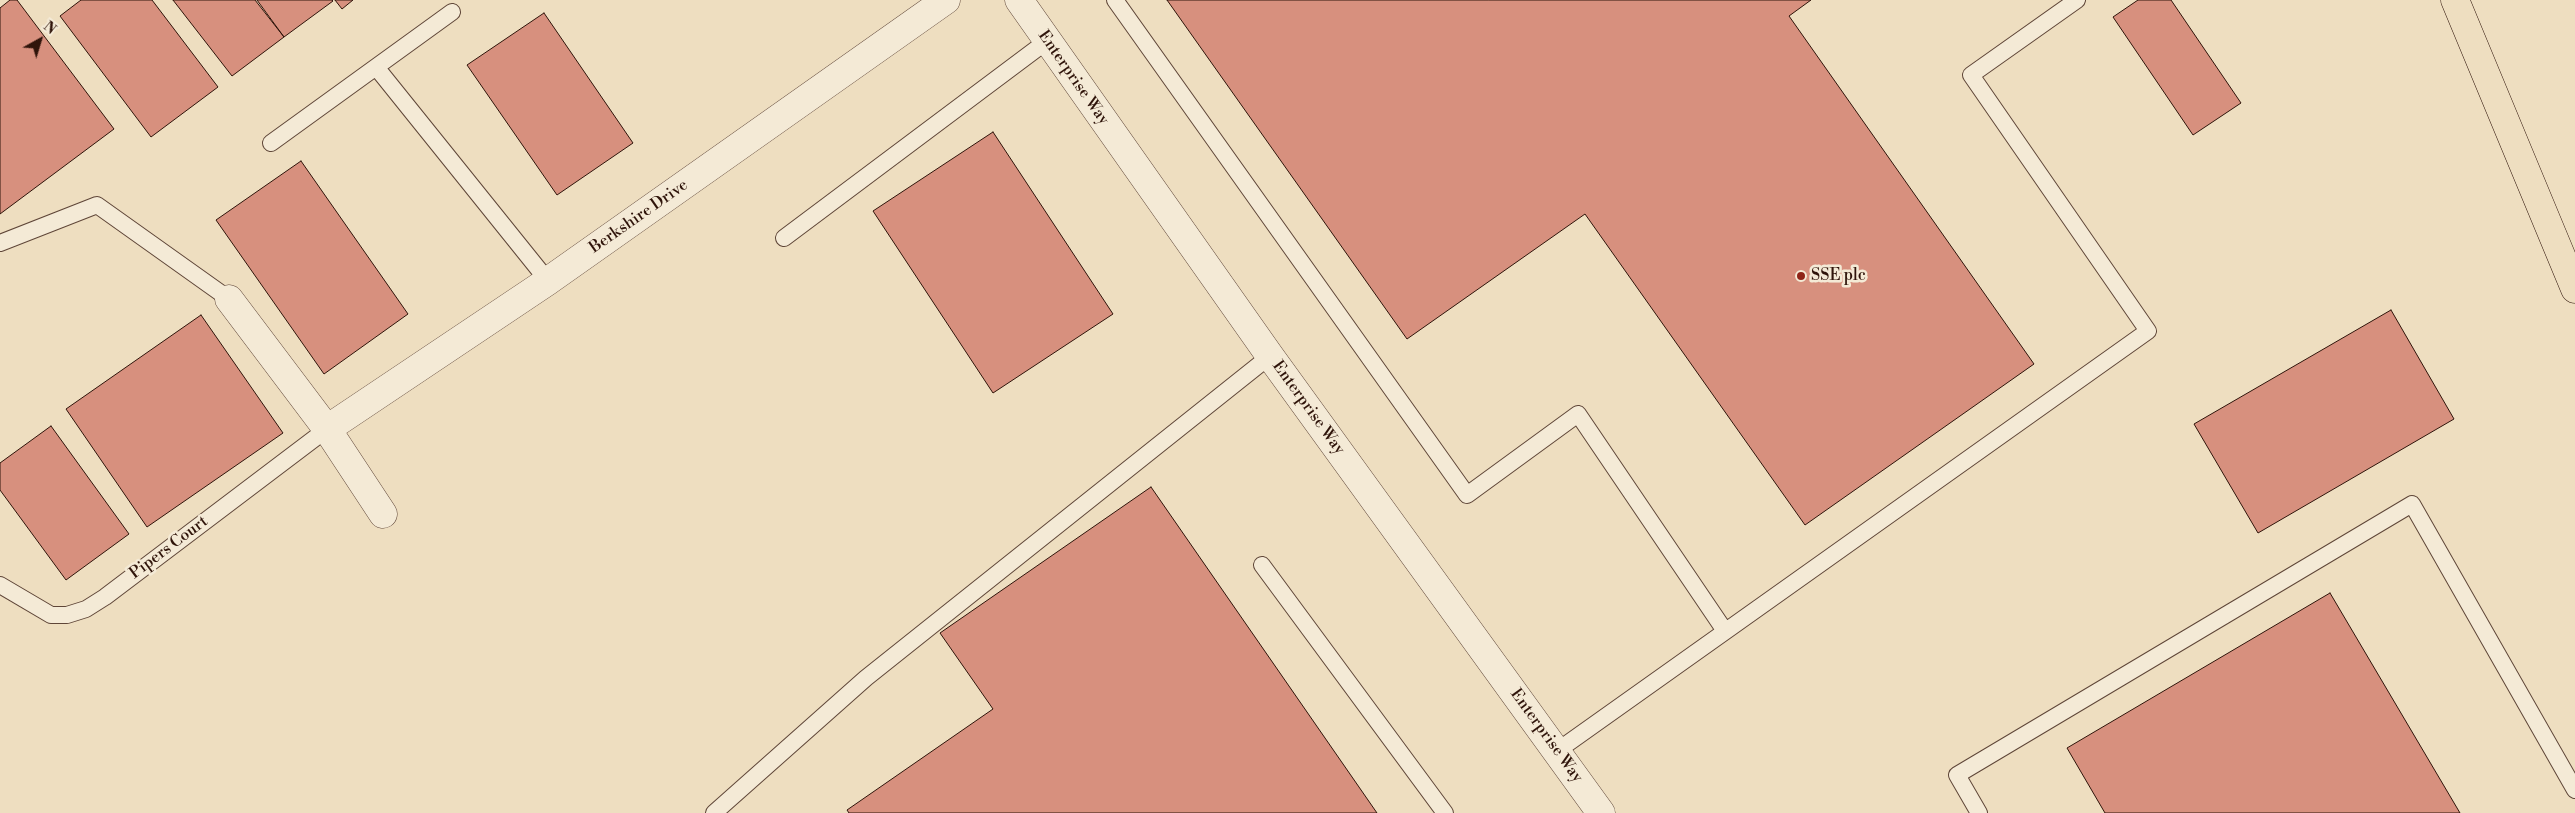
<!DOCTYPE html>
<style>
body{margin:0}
#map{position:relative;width:2575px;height:813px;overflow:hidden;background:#eedec0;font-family:"Libre Bodoni",serif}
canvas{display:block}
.north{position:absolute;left:15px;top:15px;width:50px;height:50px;-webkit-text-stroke:4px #f4ead6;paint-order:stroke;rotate:39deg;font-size:14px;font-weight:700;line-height:20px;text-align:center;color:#2f140a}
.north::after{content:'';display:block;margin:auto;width:18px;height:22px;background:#2f140a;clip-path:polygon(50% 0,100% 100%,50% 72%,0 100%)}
</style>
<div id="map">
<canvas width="2575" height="813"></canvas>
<div class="north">N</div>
</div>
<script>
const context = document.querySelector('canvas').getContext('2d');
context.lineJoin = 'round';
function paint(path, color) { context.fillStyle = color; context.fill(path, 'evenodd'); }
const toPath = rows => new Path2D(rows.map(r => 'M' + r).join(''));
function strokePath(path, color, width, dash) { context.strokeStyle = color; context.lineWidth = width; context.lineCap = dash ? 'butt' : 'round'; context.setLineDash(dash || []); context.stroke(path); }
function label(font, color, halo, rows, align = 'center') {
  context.font = font + ' "Libre Bodoni",serif'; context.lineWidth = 5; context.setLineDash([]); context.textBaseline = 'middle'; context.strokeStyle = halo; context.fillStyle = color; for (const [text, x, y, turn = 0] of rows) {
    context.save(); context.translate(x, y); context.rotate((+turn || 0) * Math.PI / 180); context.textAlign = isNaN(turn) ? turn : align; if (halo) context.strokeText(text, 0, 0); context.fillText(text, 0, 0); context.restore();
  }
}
const building = toPath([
 [10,0,17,0,114,129,0,214,0,8,10,0],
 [81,0,152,0,218,87,151,137,60,16,81,0],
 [173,0,255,0,284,37,232,76,173,0],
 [257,0,332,0,333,1,284,37,257,0],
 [335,0,353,0,342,9,335,0],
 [1167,0,1811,0,1789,16,2034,364,1805,525,1585,214,1407,339,1167,0],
 [2138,0,2171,0,2241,103,2193,135,2113,17,2138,0],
 [544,13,633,143,557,195,467,65,544,13],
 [993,132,1113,314,993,393,873,211,993,132],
 [301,161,408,314,324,374,216,220,301,161],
 [2391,310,2454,419,2258,533,2194,424,2391,310],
 [201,315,283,433,147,527,66,409,201,315],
 [51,426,129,534,66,580,0,490,0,463,51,426],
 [1151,487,1377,813,849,813,847,810,993,709,940,633,1151,487],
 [2330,593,2460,813,2105,813,2067,748,2330,593]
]);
paint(building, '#d7907e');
strokePath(building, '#2f140a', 1);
const lane = toPath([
 [1115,0,1467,495,1578,414,1725,631],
 [376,67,548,281],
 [271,143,452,12],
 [784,238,1047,41],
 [0,243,97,205,229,299],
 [1262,565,1445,813],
 [0,585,51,615,67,615,86,609,105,597,327,429],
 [1557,751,2148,331,1971,75,2077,0],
 [714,813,866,678,1270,356],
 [1979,813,1957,775,2412,504,2575,790]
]);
const street = toPath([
 [1019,0,1270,356,1601,813],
 [229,299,327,429,383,514],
 [327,429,548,281,946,0]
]);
const primary = toPath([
 [2455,0,2575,289]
]);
strokePath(lane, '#5f4638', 18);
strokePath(street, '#5f4638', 29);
strokePath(primary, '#2f140a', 29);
strokePath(lane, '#f4ead6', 16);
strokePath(street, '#f4ead6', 28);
strokePath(primary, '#eedec0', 28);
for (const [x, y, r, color] of [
 [1801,276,5,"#8f2418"]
]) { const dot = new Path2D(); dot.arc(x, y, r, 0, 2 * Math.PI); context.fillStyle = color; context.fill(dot); strokePath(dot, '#f4ead6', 2); }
label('16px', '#2f140a', '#f4ead6', [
 ["Enterprise Way",1073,78,55],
 ["Berkshire Drive",639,217,-35],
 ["Enterprise Way",1308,408,54],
 ["Pipers Court",169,548,-37],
 ["Enterprise Way",1546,736,54]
]);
label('16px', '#2f140a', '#f4ead6', [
 ["SSE plc",1811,276]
], 'left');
</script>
